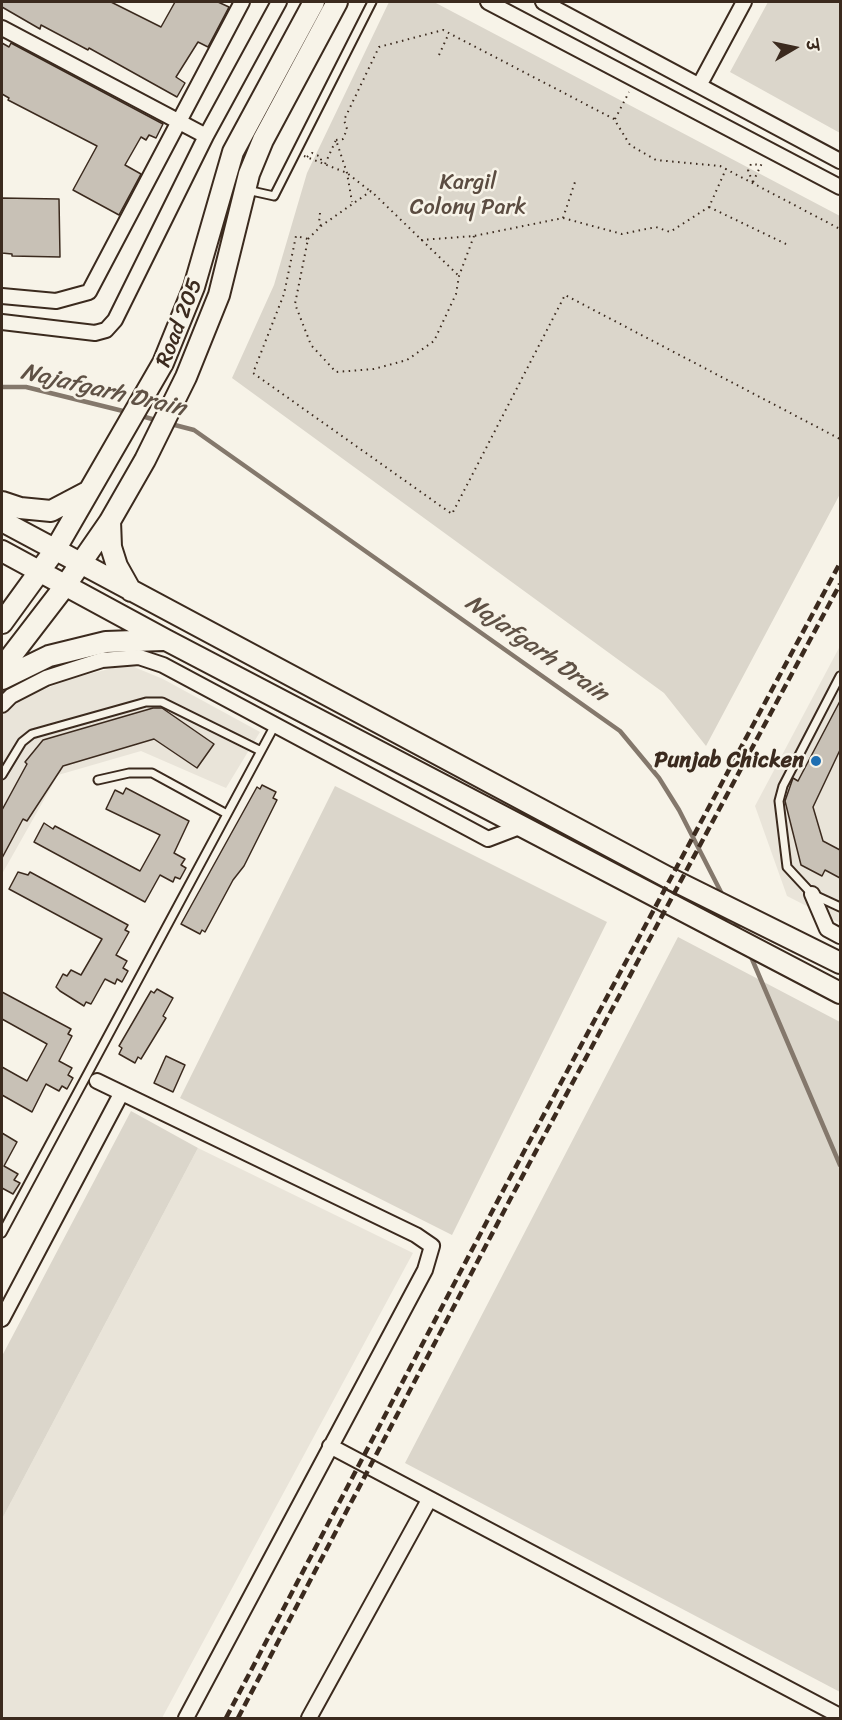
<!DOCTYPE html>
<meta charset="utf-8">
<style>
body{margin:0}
#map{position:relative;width:842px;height:1720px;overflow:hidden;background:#f7f3e8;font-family:Sriracha,"Playpen Sans Deva",sans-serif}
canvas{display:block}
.frame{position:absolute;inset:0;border:3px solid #3b2a1e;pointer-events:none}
.north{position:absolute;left:764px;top:18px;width:60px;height:60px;-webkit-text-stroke:4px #f7f3e8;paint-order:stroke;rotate:81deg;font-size:16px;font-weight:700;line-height:24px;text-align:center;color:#3b2a1e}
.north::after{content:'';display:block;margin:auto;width:21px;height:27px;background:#3b2a1e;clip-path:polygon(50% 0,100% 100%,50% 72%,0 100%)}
</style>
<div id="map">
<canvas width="842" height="1720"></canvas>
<div class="frame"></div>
<div class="north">उ</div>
</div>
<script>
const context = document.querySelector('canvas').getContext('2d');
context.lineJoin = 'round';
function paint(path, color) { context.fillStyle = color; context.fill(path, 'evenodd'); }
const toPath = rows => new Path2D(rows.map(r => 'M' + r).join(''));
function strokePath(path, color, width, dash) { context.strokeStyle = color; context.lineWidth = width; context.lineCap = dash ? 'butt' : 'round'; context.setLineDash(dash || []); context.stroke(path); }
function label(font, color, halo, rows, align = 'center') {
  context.font = font + ' Sriracha,sans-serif'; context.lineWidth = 5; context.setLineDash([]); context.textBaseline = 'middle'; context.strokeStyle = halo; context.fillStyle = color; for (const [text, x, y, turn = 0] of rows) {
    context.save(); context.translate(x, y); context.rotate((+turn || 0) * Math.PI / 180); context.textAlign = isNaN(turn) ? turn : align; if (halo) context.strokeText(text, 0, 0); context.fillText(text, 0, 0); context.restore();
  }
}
paint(toPath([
 [840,646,839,800,840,923,787,896,755,806],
 [121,666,134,667,163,679,260,732,226,788,141,751,58,775,2,874,3,715,19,702,42,690,73,678],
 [198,1148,413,1253,162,1718,6,1718,2,1716,2,1519]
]), '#e9e4d9');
paint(toPath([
 [389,2,434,2,840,216,840,494,706,746,664,693,232,378,274,285,307,173],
 [768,2,840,2,840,133,730,72],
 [335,786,607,922,452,1235,180,1098],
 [678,937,840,1022,840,1692,405,1463],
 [131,1111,198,1148,2,1519,2,1356]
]), '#dbd6cb');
strokePath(toPath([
 [2,387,26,387,127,412],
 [138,415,159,421],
 [167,423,194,430,620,731,659,778,679,810,724,898],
 [733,917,741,934],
 [749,952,840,1165]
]), '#84786c', 4.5);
const building = toPath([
 [2,2,111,2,161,27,175,2,218,2,229,7,208,47,198,42,176,77,185,83,177,97,89,48,88,50,41,25,40,29,2,7,2,2],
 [2,43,9,47,11,43,163,124,156,138,149,135,146,140,141,137,125,165,141,174,119,215,73,190,97,146,8,100,9,98,2,94,2,43],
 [2,198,59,199,60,257,12,256,12,254,2,253,2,198],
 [840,701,840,750,813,807,823,841,840,850,840,878,825,870,822,876,801,865,785,801,793,778,798,781,840,701],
 [153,708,162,708,214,744,197,768,154,739,63,766,27,821,23,819,2,858,2,810,27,764,25,762,43,740,153,708],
 [262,785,276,792,273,798,277,800,244,866,233,880,205,932,202,930,200,934,181,924,257,787,260,789,262,785],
 [126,788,189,821,174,853,185,859,181,865,186,868,180,879,175,877,173,882,160,875,145,902,34,842,44,823,53,829,55,826,140,871,160,835,106,809,115,790,123,794,126,788],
 [18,872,28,875,30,872,128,925,125,930,129,932,116,955,127,961,123,968,128,971,122,982,117,979,115,984,105,979,91,1004,86,1002,84,1006,60,991,56,987,63,974,67,976,71,970,81,975,102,939,9,889,18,872],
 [157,989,173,998,163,1016,166,1018,141,1059,138,1057,135,1063,119,1054,122,1048,119,1046,151,991,154,993,157,989],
 [2,992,71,1029,68,1034,72,1036,59,1061,72,1068,68,1075,73,1078,67,1089,62,1086,59,1091,46,1084,32,1112,2,1095,2,1067,27,1081,47,1044,2,1019,2,992],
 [166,1056,185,1065,173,1092,154,1083,166,1056],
 [2,1133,17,1142,4,1166,18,1174,14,1180,20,1183,13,1194,2,1188,2,1133]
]);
paint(building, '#c8c1b6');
strokePath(building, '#3b2a1e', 1.5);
const lane = toPath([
 [247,190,274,196,372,2],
 [840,676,783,786,779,801,787,867,812,894,840,907],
 [2,775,22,742,32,734,146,702,162,702,261,751],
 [98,780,129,773,152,773,227,814],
 [2,1233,275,725]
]);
const street = toPath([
 [488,2,840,187],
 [543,2,840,161],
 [2,28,206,136],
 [700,84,744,2],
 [2,296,56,301,89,292,242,2],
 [2,322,95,333,106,330,115,320,206,136,279,2],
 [2,705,11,696,46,678,102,660,139,657,163,665,488,839,522,826],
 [812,894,827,929,840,936],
 [97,1081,416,1235,432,1246,425,1270,186,1718],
 [2,1319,121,1094],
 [330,1446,840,1716],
 [309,1718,429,1500]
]);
const secondary = toPath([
 [2,502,20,508,51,511,89,491],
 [2,521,667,877,840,963],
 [110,521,111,547,117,566,131,591],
 [2,551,166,640,840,993],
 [2,623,55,550,163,363,194,287,233,152,314,2],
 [2,668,65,586,110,521,145,460,186,377,219,295,249,174,263,140,337,2],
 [2,679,49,656,106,642,163,640]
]);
strokePath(lane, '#3b2a1e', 11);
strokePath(street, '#3b2a1e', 18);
strokePath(secondary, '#3b2a1e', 24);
strokePath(toPath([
 [439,55,449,33],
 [615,119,629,92],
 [336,140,343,139,347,129,344,120,379,47,443,30,614,119,630,145,656,160,720,166,840,229],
 [304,156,347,173,370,191],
 [307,157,312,153,321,157,321,162],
 [325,164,336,140,347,173,352,202],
 [753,182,762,163],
 [753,182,748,171,751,164,761,165],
 [709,207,786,244],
 [320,213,319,223,321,226],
 [563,218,576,179],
 [474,236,459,276,456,294,434,341,407,360,374,369,336,372,311,345,295,304,308,239,296,236,284,294,253,373,452,514,565,295,840,439],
 [308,239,321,226,371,191,459,276],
 [421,240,474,236,563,218,622,234,656,227,670,232,709,207,726,169]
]), '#3b2a1e', 2, [1.5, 4.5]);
strokePath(lane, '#f7f3e8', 7);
strokePath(street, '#f7f3e8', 14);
strokePath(secondary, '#f7f3e8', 20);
strokePath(toPath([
 [226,1718,505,1187,840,563],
 [238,1718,514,1192,840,584]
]), '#3b2a1e', 4.5, [9, 4.5]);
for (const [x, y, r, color] of [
 [816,761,6,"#1f6fb2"]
]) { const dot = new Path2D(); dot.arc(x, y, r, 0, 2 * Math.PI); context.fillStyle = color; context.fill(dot); strokePath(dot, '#f7f3e8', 2); }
label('22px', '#5b4c41', '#f7f3e8', [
 ["Kargil",468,183],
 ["Colony Park",468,208]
]);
label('22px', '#3b2a1e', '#f7f3e8', [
 ["Road 205",180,323,-69]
]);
label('bold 22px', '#3b2a1e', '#f7f3e8', [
 ["Punjab Chicken",804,761]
], 'right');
label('italic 24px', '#5f5145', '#f7f3e8', [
 ["Najafgarh Drain",103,391,13],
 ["Najafgarh Drain",536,649,35]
]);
</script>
